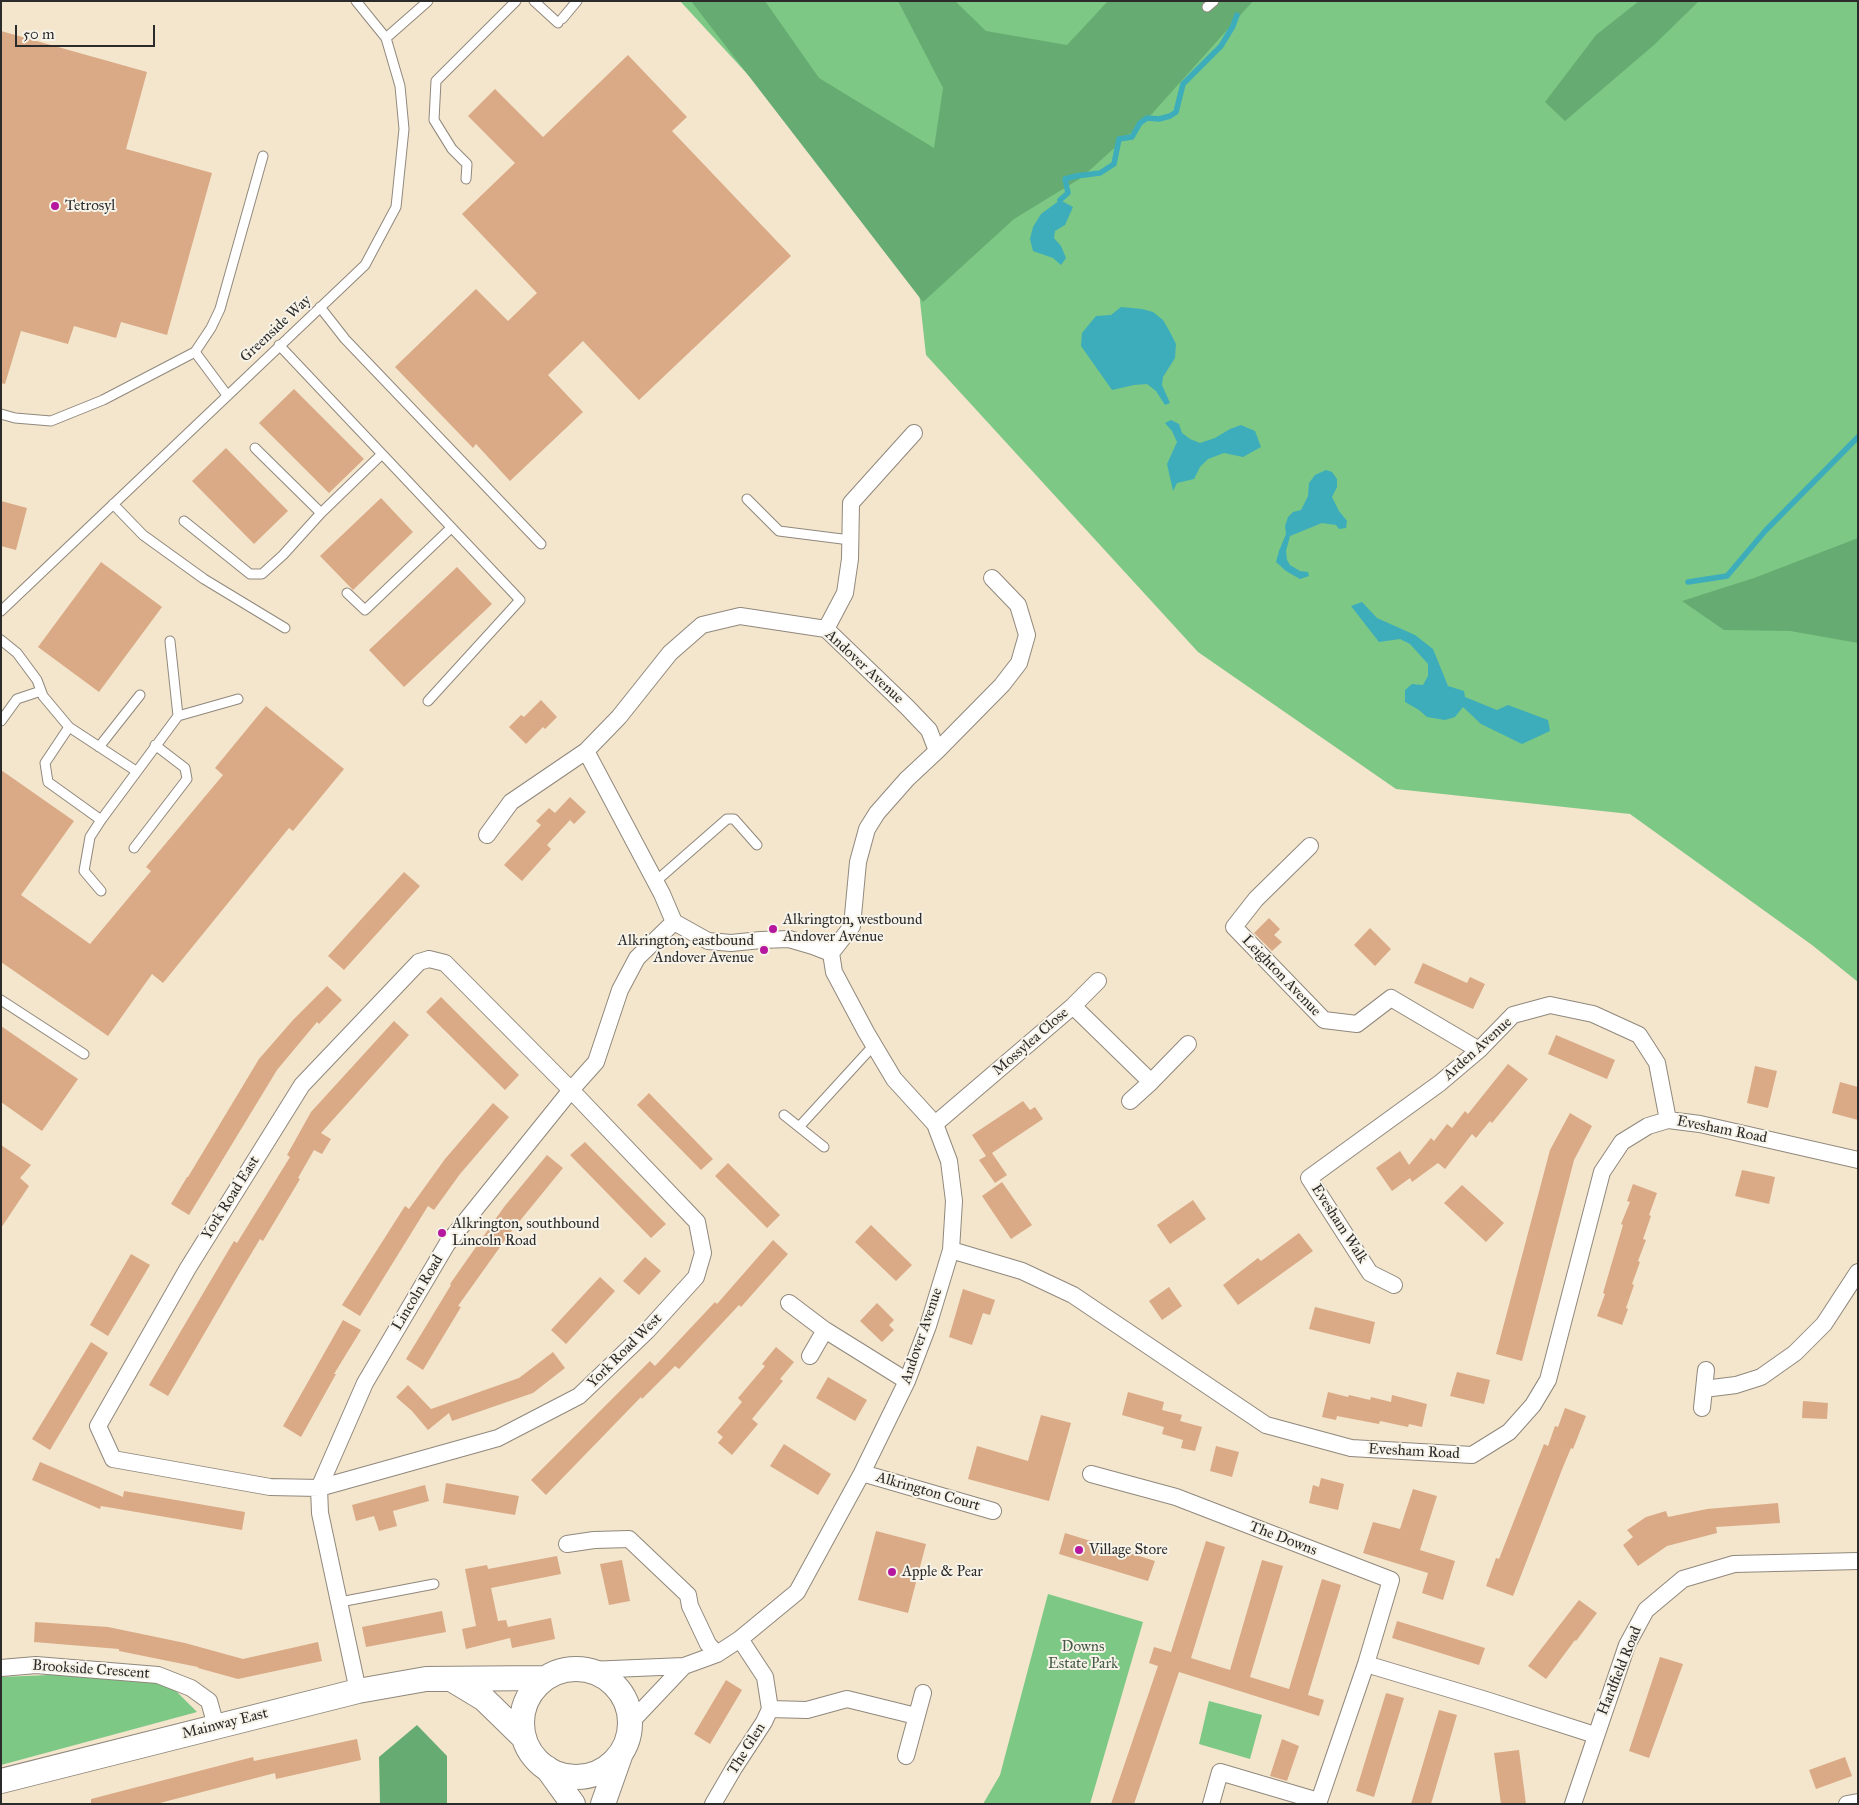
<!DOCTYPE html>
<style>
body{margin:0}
#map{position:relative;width:1859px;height:1805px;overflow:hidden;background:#f4e5cd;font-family:"IM FELL Great Primer",serif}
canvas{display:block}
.frame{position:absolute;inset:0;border:2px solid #2b2b2b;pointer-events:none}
.scale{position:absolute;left:15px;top:25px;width:140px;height:22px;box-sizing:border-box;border:2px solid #2b2b2b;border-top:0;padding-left:6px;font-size:15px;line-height:18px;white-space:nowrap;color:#2b2b2b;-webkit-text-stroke:4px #f7f3e8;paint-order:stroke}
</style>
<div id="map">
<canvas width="1859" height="1805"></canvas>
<div class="frame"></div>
<div class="scale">50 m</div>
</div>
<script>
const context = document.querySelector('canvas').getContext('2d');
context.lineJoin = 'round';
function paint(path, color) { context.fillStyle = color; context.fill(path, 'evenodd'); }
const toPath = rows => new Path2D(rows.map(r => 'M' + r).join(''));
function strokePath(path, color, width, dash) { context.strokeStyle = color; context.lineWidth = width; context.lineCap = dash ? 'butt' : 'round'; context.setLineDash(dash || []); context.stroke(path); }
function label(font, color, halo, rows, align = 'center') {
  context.font = font + ' "IM FELL Great Primer",serif'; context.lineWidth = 4; context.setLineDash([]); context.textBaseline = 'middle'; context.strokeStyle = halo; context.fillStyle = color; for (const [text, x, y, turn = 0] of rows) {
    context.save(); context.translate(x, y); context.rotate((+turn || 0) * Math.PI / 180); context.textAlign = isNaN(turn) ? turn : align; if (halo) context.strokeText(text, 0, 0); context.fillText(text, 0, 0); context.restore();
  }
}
paint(toPath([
 [680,1,1858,1,1858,982,1812,945,1630,814,1396,789,1198,652,926,355,915,256],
 [1048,1594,1143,1622,1090,1804,983,1804,1000,1775],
 [72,1674,168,1683,197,1712,1,1765,1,1677],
 [1209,1701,1262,1715,1250,1759,1199,1744]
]), '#7dc885');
paint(toPath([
 [691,1,765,1,819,78,934,148,943,88,898,1,955,1,986,31,1067,45,1108,1,1253,1,1150,116,1081,178,1014,219,923,302],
 [1639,1,1699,1,1654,45,1565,121,1545,102,1596,35],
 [1858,538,1858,643,1790,631,1724,630,1682,601,1754,578],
 [417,1725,447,1756,447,1804,380,1804,379,1757]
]), '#66ac72');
paint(toPath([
 [1060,200,1073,207,1065,225,1055,231,1054,238,1061,246,1066,258,1061,265,1053,258,1033,251,1030,239,1033,227,1041,214],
 [1121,307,1142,309,1153,312,1163,320,1170,332,1176,344,1175,358,1163,377,1162,385,1170,403,1165,405,1156,391,1147,384,1134,385,1112,390,1081,346,1082,333,1096,316,1111,315],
 [1171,420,1179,424,1182,433,1190,439,1200,443,1215,438,1230,429,1241,425,1255,431,1261,447,1243,457,1224,453,1208,459,1200,467,1194,479,1177,483,1173,491,1167,464,1177,442,1172,431,1165,423],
 [1326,470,1332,472,1337,479,1337,487,1332,497,1339,511,1347,521,1346,528,1339,529,1336,525,1322,523,1290,536,1286,551,1287,560,1290,565,1300,571,1308,572,1309,576,1300,579,1286,571,1276,562,1279,551,1286,534,1285,526,1288,517,1293,512,1301,510,1308,496,1309,483,1315,475],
 [1362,602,1377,618,1415,635,1433,649,1448,686,1464,691,1465,697,1497,710,1508,705,1548,720,1550,731,1522,744,1481,724,1463,707,1455,717,1445,720,1427,717,1419,710,1405,702,1405,690,1412,684,1423,685,1428,676,1428,664,1410,644,1400,639,1379,642,1351,606]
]), '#3eadbb');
strokePath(toPath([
 [1060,200,1068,193,1065,179,1076,176,1100,173,1114,164,1119,139,1132,137,1140,123,1147,118,1159,119,1170,116,1176,112,1183,84,1221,46,1233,26,1237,15],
 [1688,582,1727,576,1766,530,1858,437]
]), '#3eadbb', 5.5);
paint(toPath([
 [1,31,147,72,126,149,212,173,167,335,121,322,116,338,74,326,68,344,21,331,5,384,1,383],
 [628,55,687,117,672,131,791,256,639,400,583,341,548,375,583,412,510,481,476,444,473,448,395,367,476,289,508,321,537,293,462,214,515,163,468,116,495,89,543,137],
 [294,389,364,459,329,493,259,423],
 [226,448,288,511,254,544,192,481],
 [381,498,413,532,353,590,320,556],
 [1,501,27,508,16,550,1,546],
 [101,562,162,607,99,692,38,647],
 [457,567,492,604,404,687,369,650],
 [541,700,557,717,545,729,543,727,526,744,509,727,521,715,524,717],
 [266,706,344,769,293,831,289,828,163,983,152,974,108,1036,1,962,1,770,74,821,21,895,90,944,151,871,146,867,223,775,215,768],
 [570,797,586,812,574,824,570,820,547,845,551,849,522,881,504,865,541,825,536,821,549,808,555,813],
 [404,872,420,886,344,970,328,956],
 [1269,918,1280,929,1274,935,1282,942,1272,951,1254,933],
 [1370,928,1391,949,1375,966,1354,945],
 [1423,963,1467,983,1470,977,1485,984,1473,1009,1414,983],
 [327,986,342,1000,319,1024,317,1022,277,1070,189,1215,171,1204,187,1177,188,1177,259,1059,293,1020],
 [441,997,519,1075,505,1090,426,1012],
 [394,1021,409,1035,321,1133,331,1139,322,1154,314,1150,298,1178,300,1179,263,1241,260,1239,236,1279,168,1396,149,1385,234,1241,237,1243,290,1157,287,1155,311,1112],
 [1,1026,78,1079,42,1131,1,1102],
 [1556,1035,1615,1060,1607,1079,1548,1054],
 [1508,1064,1528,1079,1492,1123,1490,1121,1476,1138,1472,1134,1445,1169,1438,1163,1412,1182,1410,1178,1392,1191,1376,1168,1400,1151,1409,1165,1431,1138,1434,1141,1447,1124,1452,1128,1465,1111,1468,1114],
 [1755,1066,1777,1071,1768,1108,1747,1103],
 [1840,1082,1858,1087,1858,1120,1832,1113],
 [649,1093,713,1159,701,1170,637,1105],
 [1023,1101,1030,1110,1035,1107,1043,1119,992,1153,1007,1175,995,1183,979,1160,986,1156,972,1135],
 [493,1103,509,1117,460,1174,434,1210,428,1206,360,1316,342,1305,405,1206,409,1209,445,1159],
 [1570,1113,1592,1126,1574,1160,1522,1361,1496,1354,1550,1150],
 [585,1142,666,1224,651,1238,570,1155],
 [1,1145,31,1165,20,1178,29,1186,1,1228],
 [547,1155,563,1168,510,1233,458,1306,461,1307,423,1370,406,1359,451,1285,450,1284,504,1207],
 [728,1163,780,1215,767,1228,715,1176],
 [1742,1170,1775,1177,1769,1204,1735,1196],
 [1002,1182,1032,1225,1011,1239,982,1196],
 [1633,1184,1657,1193,1649,1215,1651,1216,1643,1239,1646,1240,1638,1261,1640,1262,1632,1284,1634,1285,1626,1308,1628,1309,1622,1325,1597,1316,1605,1294,1603,1293,1623,1225,1621,1224,1630,1202,1627,1201],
 [1462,1185,1504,1223,1486,1242,1444,1203],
 [1193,1200,1206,1219,1170,1244,1157,1225],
 [871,1225,912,1265,896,1281,855,1242],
 [1299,1233,1313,1251,1238,1305,1223,1285,1258,1258,1261,1261],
 [773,1240,788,1254,741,1307,739,1305,679,1369,675,1366,642,1399,641,1397,546,1495,531,1480,650,1361,655,1366,715,1302,717,1304],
 [131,1254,150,1265,108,1336,90,1325],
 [645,1257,661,1271,639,1295,623,1281],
 [600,1277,615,1291,566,1344,551,1330],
 [1169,1287,1182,1306,1162,1320,1149,1301],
 [963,1289,995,1300,990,1315,983,1313,972,1345,949,1337],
 [877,1303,894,1320,889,1325,894,1330,882,1342,860,1321],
 [1315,1307,1375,1322,1370,1344,1309,1329],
 [343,1320,361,1330,334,1374,336,1374,301,1437,283,1426],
 [91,1342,108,1353,50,1450,32,1439],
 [776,1347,794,1362,780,1379,783,1381,752,1419,758,1424,732,1455,718,1443,723,1437,717,1432,742,1402,738,1398,765,1366,762,1364],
 [553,1352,565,1368,533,1393,452,1421,449,1413,428,1430,412,1411,396,1397,408,1385,431,1409,519,1378],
 [1457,1372,1490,1380,1484,1404,1450,1396],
 [828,1377,867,1400,855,1421,816,1398],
 [1128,1392,1164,1402,1162,1410,1182,1415,1180,1421,1202,1427,1195,1451,1181,1448,1183,1440,1162,1434,1164,1427,1122,1415],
 [1328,1392,1348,1397,1349,1395,1370,1400,1371,1397,1391,1402,1392,1395,1427,1404,1422,1427,1409,1424,1408,1427,1380,1421,1379,1424,1337,1416,1336,1420,1322,1417],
 [1803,1401,1828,1403,1827,1419,1802,1418],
 [1565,1408,1586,1416,1573,1449,1571,1448,1563,1467,1513,1596,1486,1586,1496,1558,1499,1559,1544,1444,1548,1446,1555,1426,1558,1427],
 [1041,1415,1071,1423,1049,1501,968,1479,977,1446,1028,1461],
 [784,1444,831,1474,818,1495,770,1466],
 [1216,1446,1239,1452,1232,1477,1210,1471],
 [40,1462,123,1497,124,1491,245,1512,242,1530,101,1506,100,1509,32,1480],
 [1321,1478,1344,1484,1338,1510,1309,1503,1313,1485,1319,1487],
 [446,1483,519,1496,515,1515,443,1503],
 [425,1485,429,1501,393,1511,397,1526,379,1531,374,1516,356,1521,352,1505],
 [1413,1489,1437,1496,1420,1550,1455,1561,1443,1600,1422,1593,1428,1573,1363,1553,1373,1522,1400,1529],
 [1778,1503,1780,1523,1716,1527,1717,1533,1667,1546,1638,1566,1623,1545,1633,1537,1627,1530,1646,1517,1666,1511,1668,1517,1707,1509],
 [876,1531,926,1544,908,1613,858,1600],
 [1065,1533,1155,1561,1148,1581,1059,1554],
 [1206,1541,1225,1547,1191,1658,1230,1670,1262,1560,1283,1566,1250,1677,1289,1689,1322,1579,1341,1585,1308,1695,1324,1700,1319,1716,1179,1672,1134,1804,1111,1804,1158,1666,1149,1663,1154,1647,1171,1652],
 [557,1556,561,1574,491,1588,498,1621,506,1620,508,1627,551,1618,555,1639,512,1648,510,1638,466,1649,462,1629,476,1626,465,1569,487,1565,488,1569],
 [622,1560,630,1601,609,1605,600,1564],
 [1579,1600,1597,1613,1576,1641,1575,1640,1546,1679,1528,1666],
 [442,1611,446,1632,366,1647,362,1627],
 [1397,1621,1485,1648,1479,1665,1392,1638],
 [35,1622,108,1627,185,1643,243,1659,318,1642,322,1661,238,1679,198,1668,198,1667,119,1651,119,1649,34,1642],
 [1660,1657,1683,1664,1649,1758,1629,1751],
 [726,1680,742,1690,710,1744,694,1734],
 [1386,1693,1404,1698,1374,1797,1356,1791],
 [1439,1710,1457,1715,1431,1804,1411,1804],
 [357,1739,361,1760,276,1779,275,1773,156,1804,91,1804,91,1799,253,1757,254,1761],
 [1282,1739,1299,1746,1287,1781,1270,1776],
 [1519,1750,1526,1804,1501,1804,1494,1753],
 [1845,1757,1852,1776,1816,1789,1809,1770]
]), '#d9aa85');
const lane = toPath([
 [534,1,558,23],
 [1207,7,1214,1],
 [562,19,577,1],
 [386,38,428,1],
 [466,179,467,164,452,149,434,120,436,81,516,1],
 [320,307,345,339,541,544],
 [279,345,520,600,428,701],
 [195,352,227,395],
 [1,414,15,418,51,421,103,400,195,352,211,328,220,309,263,156],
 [255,448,321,513],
 [747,499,779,531,850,540],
 [113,504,143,535,204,579,285,628],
 [184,521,250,574,262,574,283,555,321,513,382,454],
 [347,593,365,610,451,528],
 [1,611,365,265,396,207,404,129,400,86,386,38,356,1],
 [1,640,17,653,37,680,43,696,69,727,136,771],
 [170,641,178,716],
 [1,721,17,699,41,691],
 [69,727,45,763,48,782,101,820],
 [99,747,140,695],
 [134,848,187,779,185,768,155,745],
 [655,882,727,819,734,819,757,845],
 [101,891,84,871,90,837,101,820,178,716,238,699],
 [1,1000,84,1054],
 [784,1115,824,1147],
 [799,1127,874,1045],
 [340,1602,434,1584]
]);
const street = toPath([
 [826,629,845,593,850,559,851,503,914,433],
 [586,751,662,894,674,922,708,941,731,943,761,940,789,939,813,946,831,953],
 [937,751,1002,685,1019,663,1027,635,1018,605,992,578],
 [487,835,511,802,586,751,619,717,670,653,702,625,740,616,826,629,907,707,929,730,937,751,907,779,877,813,867,829,858,862,852,926,831,953],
 [1310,846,1256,899,1234,927,1324,1020,1357,1024,1391,998,1479,1050],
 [429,959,445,963,571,1090,697,1222,703,1253,696,1277,647,1331,579,1396,498,1438,319,1488,270,1487,113,1459,98,1426,188,1268,302,1085,419,962,429,959],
 [1073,1006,1098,981],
 [1130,1101,1151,1082],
 [935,1124,1073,1006,1151,1082,1188,1044],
 [951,1250,1022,1271,1073,1295,1266,1425,1351,1448,1472,1455,1509,1432,1533,1405,1548,1380,1602,1172,1622,1142,1648,1126,1668,1120,1700,1124,1858,1160],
 [1394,1285,1370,1273,1309,1178,1440,1083,1479,1050,1513,1015,1550,1005,1593,1014,1639,1035,1657,1063,1668,1120],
 [789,1303,826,1331],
 [810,1356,825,1330,907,1381],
 [1704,1389,1736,1385,1761,1377,1795,1353,1824,1324,1858,1272],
 [1702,1408,1706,1370],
 [862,1473,993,1511],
 [1091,1474,1176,1497,1391,1580,1366,1664,1318,1804],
 [567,1544,594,1540,629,1539,688,1595,690,1606,708,1644,717,1654],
 [1366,1664,1486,1700,1595,1735],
 [1,1668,36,1665,158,1675,191,1688,209,1701,216,1726],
 [589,1670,684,1666,717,1654,740,1639,797,1592,862,1473,907,1381,928,1326,951,1250,954,1201,949,1161,935,1124,894,1079,866,1032,834,972,831,953],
 [358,1691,320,1513,319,1488,365,1383,447,1244,571,1090,596,1062,620,990,637,958,674,922],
 [770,1709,807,1710,847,1699,916,1716],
 [630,1723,684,1666],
 [906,1756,923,1693],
 [713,1804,734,1768,764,1722,770,1709,765,1677,740,1639],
 [1211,1804,1220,1772,1318,1801],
 [1573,1804,1627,1645,1646,1610,1683,1579,1734,1564,1858,1561],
 [1847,1804,1858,1802]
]);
const secondary = toPath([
 '522 1723a54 54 0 1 1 108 0a54 54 0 1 1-108 0Z',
 [451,1679,484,1699,524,1738],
 [547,1768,573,1804],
 [1,1781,358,1691,426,1679,545,1678],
 [603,1804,621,1753]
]);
strokePath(lane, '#90887c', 11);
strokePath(street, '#90887c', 18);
strokePath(secondary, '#90887c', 26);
strokePath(lane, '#fff', 9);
strokePath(street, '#fff', 16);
strokePath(secondary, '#fff', 24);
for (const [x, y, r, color] of [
 [55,206,5,"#b5179e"],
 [773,929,5,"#b5179e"],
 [764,950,5,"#b5179e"],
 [442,1233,5,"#b5179e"],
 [1079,1550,5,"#b5179e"],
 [892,1572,5,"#b5179e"]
]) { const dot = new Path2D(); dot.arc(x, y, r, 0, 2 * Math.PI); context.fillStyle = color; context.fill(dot); strokePath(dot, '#f7f3e8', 2); }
label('15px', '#2b2b2b', '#f7f3e8', [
 ["Tetrosyl",65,206],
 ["Alkrington, westbound",783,920],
 ["Andover Avenue",783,937],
 ["Alkrington, eastbound",754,941,"right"],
 ["Andover Avenue",754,958,"right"],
 ["Alkrington, southbound",452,1224],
 ["Lincoln Road",452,1241],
 ["Village Store",1089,1550],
 ["Apple & Pear",902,1572]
], 'left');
label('15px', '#2b2b2b', '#f7f3e8', [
 ["Greenside Way",276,329,-43],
 ["Andover Avenue",864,667,43],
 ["Leighton Avenue",1281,976,46],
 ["Mossylea Close",1031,1042,-41],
 ["Arden Avenue",1478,1049,-42],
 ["Evesham Road",1722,1130,11],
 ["York Road East",231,1198,-58],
 ["Evesham Walk",1339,1224,57],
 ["Lincoln Road",418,1293,-59],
 ["Andover Avenue",922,1336,-71],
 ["York Road West",625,1351,-45],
 ["Evesham Road",1414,1452,3],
 ["Alkrington Court",928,1492,16],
 ["The Downs",1283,1539,21],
 ["Brookside Crescent",91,1670,4],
 ["Hardfield Road",1620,1671,-68],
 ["Mainway East",225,1724,-14],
 ["The Glen",747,1749,-58]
]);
label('15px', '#445a46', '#f7f3e8', [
 ["Downs",1083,1647],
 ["Estate Park",1083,1664]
]);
</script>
